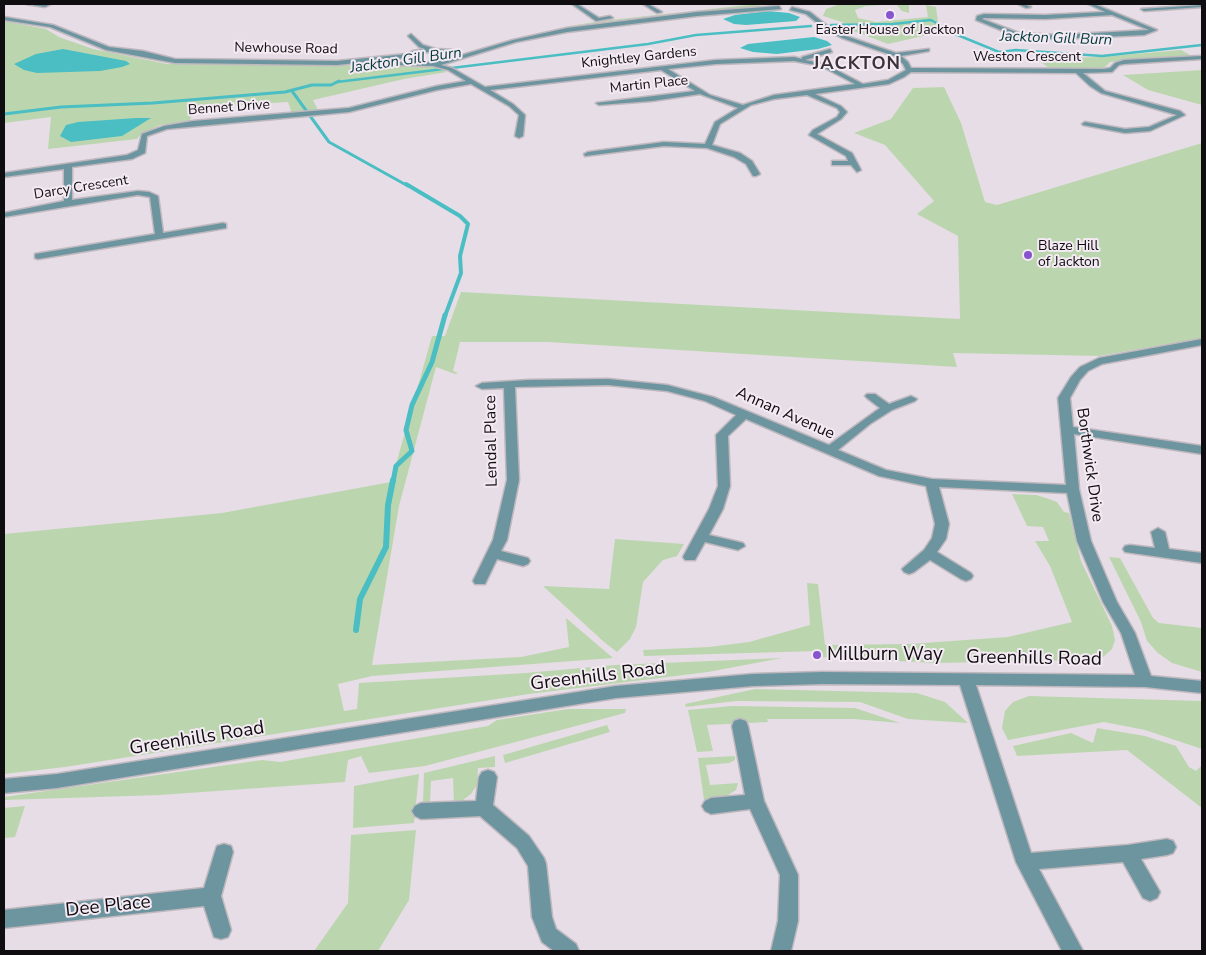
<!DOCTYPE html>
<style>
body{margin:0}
#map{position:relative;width:1206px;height:955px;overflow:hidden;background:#e7dde6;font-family:"Nunito Sans",sans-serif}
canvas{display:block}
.frame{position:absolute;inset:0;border:5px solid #100d10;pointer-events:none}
</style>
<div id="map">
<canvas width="1206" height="955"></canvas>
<div class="frame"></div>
</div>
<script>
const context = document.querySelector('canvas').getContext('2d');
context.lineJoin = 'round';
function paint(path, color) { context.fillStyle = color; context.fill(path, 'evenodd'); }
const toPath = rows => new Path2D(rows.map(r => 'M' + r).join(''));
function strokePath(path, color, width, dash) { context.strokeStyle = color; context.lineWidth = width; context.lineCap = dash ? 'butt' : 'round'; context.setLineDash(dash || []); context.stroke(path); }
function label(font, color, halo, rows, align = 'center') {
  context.font = font + ' "Nunito Sans",sans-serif'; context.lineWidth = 4; context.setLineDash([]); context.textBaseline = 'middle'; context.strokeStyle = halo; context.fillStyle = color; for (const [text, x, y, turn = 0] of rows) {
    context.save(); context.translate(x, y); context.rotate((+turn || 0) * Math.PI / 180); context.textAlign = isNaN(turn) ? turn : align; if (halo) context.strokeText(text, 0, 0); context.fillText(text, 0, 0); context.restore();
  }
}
paint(toPath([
 [756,4,765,4,755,7,686,12,563,27,601,21],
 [840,4,908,4,909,5,909,13,902,11,896,4,866,6,855,10,858,18,876,22,928,17,926,5,936,7,938,22,949,30,888,44,835,24,845,23,823,16,826,9],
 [4,21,46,29,59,37,93,49,167,64,416,66,434,67,447,72,404,79,313,100,319,112,292,114,288,102,193,108,190,121,160,125,141,134,137,139,48,149,51,117,4,123],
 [1181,50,1192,56,1110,62,1103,69,1049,68,1037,59,1100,57],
 [1202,70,1202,105,1148,90,1123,75],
 [944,87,961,123,985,202,997,205,1202,143,1202,338,1099,356,953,353,957,367,548,342,460,342,453,371,458,373,455,374,436,367,399,506,372,665,521,657,569,647,566,618,613,658,372,676,338,684,344,711,357,709,359,683,526,673,615,665,782,658,708,672,529,694,65,767,4,774,4,534,222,513,391,482,432,336,445,336,461,292,960,319,958,236,917,214,934,201,885,145,854,133,891,119,913,88],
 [1012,494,1036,495,1049,499,1057,502,1064,512,1069,513,1081,561,1112,626,1115,640,1112,649,1103,657,1081,660,935,663,820,657,818,651,644,656,643,650,709,647,749,642,810,625,807,583,818,584,825,645,910,644,1008,637,1072,622,1050,566,1035,541,1049,541,1043,527,1027,526],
 [615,539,684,544,677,556,663,560,643,582,636,627,630,639,617,652,604,642,543,586,609,589],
 [1109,557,1120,558,1153,618,1159,623,1202,628,1202,672,1172,663,1158,653,1147,641,1141,622],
 [755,689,917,693,945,702,968,723,908,719,860,702,736,701,686,707,685,704],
 [1029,696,1202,701,1202,749,1145,730,1104,722,1008,740,1002,728,1005,711,1013,702],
 [732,706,855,708,900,723,854,719,767,719,768,722,707,725,713,751,697,752,688,710],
 [568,709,626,709,625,713,425,766,369,773,361,756,348,760,345,782,160,795,4,800,4,797,262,760,280,762,488,726,497,720],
 [607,725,610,732,505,763,503,755],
 [1097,728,1145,736,1176,746,1189,767,1196,771,1202,765,1202,808,1127,750,1017,756,1013,746,1071,733,1093,743],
 [495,756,495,767,478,768,477,785,471,794,463,800,454,802,453,778,431,781,430,803,423,804,424,773],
 [735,756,735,760,729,763,706,765,710,785,738,783,736,790,720,800,704,800,698,758],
 [419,774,414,823,353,828,354,786],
 [25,806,15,837,4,838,4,808],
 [416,830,409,900,378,951,314,951,348,903,351,835]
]), '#bbd6ae');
paint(toPath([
 [768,11,789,13,800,17,796,21,746,25,734,24,723,19,735,15],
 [814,37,827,41,832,45,818,49,777,54,753,52,740,48,748,44],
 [63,49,126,61,130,64,122,67,100,71,37,73,24,70,14,64,36,54],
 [136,118,151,118,122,136,71,142,60,136,66,125,78,122]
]), '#4abec3');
strokePath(toPath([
 [831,25,893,24,931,20,940,25,938,27,999,52,1016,50,1102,56,1202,45],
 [337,82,648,44,696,35,811,26]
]), '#4abec3', 2.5);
strokePath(toPath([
 [292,91,329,142,408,186],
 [4,114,61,107,153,103,285,92,312,85,331,85,339,81]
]), '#4abec3', 3);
strokePath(toPath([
 [406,184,460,216,468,224,460,256,461,273,445,316]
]), '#4abec3', 4);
strokePath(toPath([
 [393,482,396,466,412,451,406,430,412,405,432,362,445,315]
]), '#4abec3', 5);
strokePath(toPath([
 [356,630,360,599,386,547,388,505,393,480]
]), '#4abec3', 6);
const minor = toPath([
 [26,4,51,4,45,7,26,4],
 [572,4,577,4,599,18,610,16,613,18,596,21,572,4],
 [643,4,648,4,662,12,657,13,643,4],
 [1018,4,1024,4,1031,7,1026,8,1018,4],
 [1088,4,1094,4,1157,30,1144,35,1057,39,1018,37,976,20,977,16,984,14,1045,15,1105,12,1088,4],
 [1112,15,1149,30,1057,35,1019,33,982,19,984,18,1045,19,1112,15],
 [1202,5,1202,7,1144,11,1141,9,1202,5],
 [779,6,781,9,697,16,567,32,516,42,441,65,452,68,485,87,716,60,794,57,802,59,802,57,830,49,832,52,805,60,825,64,863,84,888,80,906,70,903,64,894,56,842,38,826,30,806,14,790,10,792,7,810,12,830,28,846,36,896,53,929,49,929,51,901,56,908,62,911,68,1104,69,1110,68,1115,63,1124,60,1201,56,1202,59,1124,64,1119,65,1112,72,1083,73,1105,91,1180,111,1185,115,1150,131,1125,133,1083,125,1082,124,1085,122,1125,129,1149,127,1177,115,1101,93,1090,86,1076,73,911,72,904,77,889,84,815,94,841,106,847,112,841,119,817,134,852,153,861,170,857,172,851,165,832,165,832,161,848,161,846,156,809,135,813,130,837,117,840,112,837,108,807,95,774,99,751,105,720,124,712,145,740,153,752,161,760,174,756,176,753,176,746,164,734,157,707,148,664,146,585,156,584,154,588,152,664,142,705,144,715,122,738,108,700,94,652,101,599,105,596,103,695,91,661,70,490,90,513,104,525,115,523,136,519,138,515,136,519,115,509,106,471,84,437,90,349,112,167,129,147,136,145,153,132,159,72,167,72,200,138,191,149,192,158,196,163,233,223,223,226,224,226,228,38,259,35,258,35,254,155,234,150,197,138,195,4,217,4,213,64,201,64,169,4,177,4,173,127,155,138,150,142,134,164,126,193,121,349,108,437,86,466,81,448,70,433,66,396,65,393,63,407,62,405,58,337,65,175,63,106,50,50,27,4,20,4,17,53,25,109,47,143,51,175,59,337,61,407,54,413,51,425,49,419,47,408,36,411,34,423,45,436,49,454,50,462,55,513,40,567,28,697,12,779,6],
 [429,52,451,53,456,55,453,59,432,62,423,62,410,57,417,53,429,52],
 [794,61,821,66,855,84,774,95,743,105,710,95,668,69,716,64,794,61],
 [1202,339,1202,345,1102,364,1088,371,1080,380,1070,398,1073,427,1202,446,1202,454,1074,434,1079,489,1091,541,1117,602,1135,633,1151,676,1202,681,1202,693,1145,687,976,685,1031,853,1128,845,1167,839,1173,841,1176,847,1173,853,1167,855,1141,859,1160,892,1157,898,1150,901,1143,898,1123,862,1039,869,1083,951,1062,951,1016,862,960,685,823,684,753,686,616,698,57,788,4,793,4,779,57,774,616,686,753,674,823,672,1135,675,1121,633,1103,602,1077,541,1067,493,939,487,949,524,946,539,937,552,971,573,973,576,971,579,966,581,961,579,930,560,914,572,909,574,904,572,902,569,924,550,932,538,935,524,926,486,879,476,746,419,728,436,730,486,723,509,709,535,743,543,745,546,738,550,705,542,695,560,685,560,683,557,709,509,718,486,716,435,736,415,705,401,667,391,608,385,515,387,519,480,507,540,501,551,528,558,530,561,528,564,523,566,497,559,485,584,475,584,473,581,493,540,507,480,504,388,482,389,476,386,482,383,528,380,608,379,667,385,713,397,829,445,880,408,867,398,865,396,867,394,875,394,889,404,911,396,917,399,915,401,892,410,870,424,838,450,886,470,932,479,1066,485,1058,398,1071,377,1080,367,1099,358,1202,339],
 [1158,528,1165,532,1169,549,1202,553,1202,563,1125,552,1123,549,1125,546,1130,545,1155,548,1151,532,1158,528],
 [740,719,746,721,748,726,764,801,798,875,798,921,791,951,771,951,778,921,780,875,750,809,711,814,705,811,702,806,705,801,711,798,745,795,732,726,734,721,740,719],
 [488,770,494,772,497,777,493,805,529,836,544,858,546,864,552,917,556,929,576,944,579,951,554,951,542,942,532,917,528,866,517,848,480,816,421,819,415,816,412,811,415,806,421,803,476,801,479,777,482,772,488,770],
 [224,844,231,846,233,852,221,896,231,930,228,937,221,939,214,937,204,906,4,928,4,910,204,888,215,852,217,846,224,844]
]);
strokePath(minor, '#c0b8bf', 3);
paint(minor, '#6d959f');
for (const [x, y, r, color] of [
 [890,15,5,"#8654cd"],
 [1028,255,5,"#8654cd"],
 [817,655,5,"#8654cd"]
]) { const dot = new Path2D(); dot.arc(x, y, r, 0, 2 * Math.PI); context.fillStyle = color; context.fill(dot); strokePath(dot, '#f4eaf3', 2); }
label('14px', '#100d10', '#f4eaf3', [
 ["Easter House of Jackton",890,31],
 ["Blaze Hill",1038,247,"left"],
 ["of Jackton",1038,263,"left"]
]);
label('14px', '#100d10', '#f4eaf3', [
 ["Newhouse Road",286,49,1],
 ["Knightley Gardens",639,58,-6],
 ["Weston Crescent",1027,58],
 ["Martin Place",649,85,-6],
 ["Bennet Drive",229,108,-4],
 ["Darcy Crescent",81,188,-9]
]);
label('italic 15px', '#00383a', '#f4eaf3', [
 ["Jackton Gill Burn",1056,39,2],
 ["Jackton Gill Burn",406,61,-8]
]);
label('16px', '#100d10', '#f4eaf3', [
 ["Annan Avenue",785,414,24],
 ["Lendal Place",492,441,-91],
 ["Borthwick Drive",1089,465,82]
]);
context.letterSpacing = '1px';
label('bold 18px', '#3b333a', '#f4eaf3', [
 ["JACKTON",857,65]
]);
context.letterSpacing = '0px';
label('19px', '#100d10', '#f4eaf3', [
 ["Millburn Way",827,655]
], 'left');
label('19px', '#100d10', '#f4eaf3', [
 ["Greenhills Road",1034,659,1],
 ["Greenhills Road",598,677,-7],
 ["Greenhills Road",197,739,-9],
 ["Dee Place",108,907,-6]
]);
</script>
